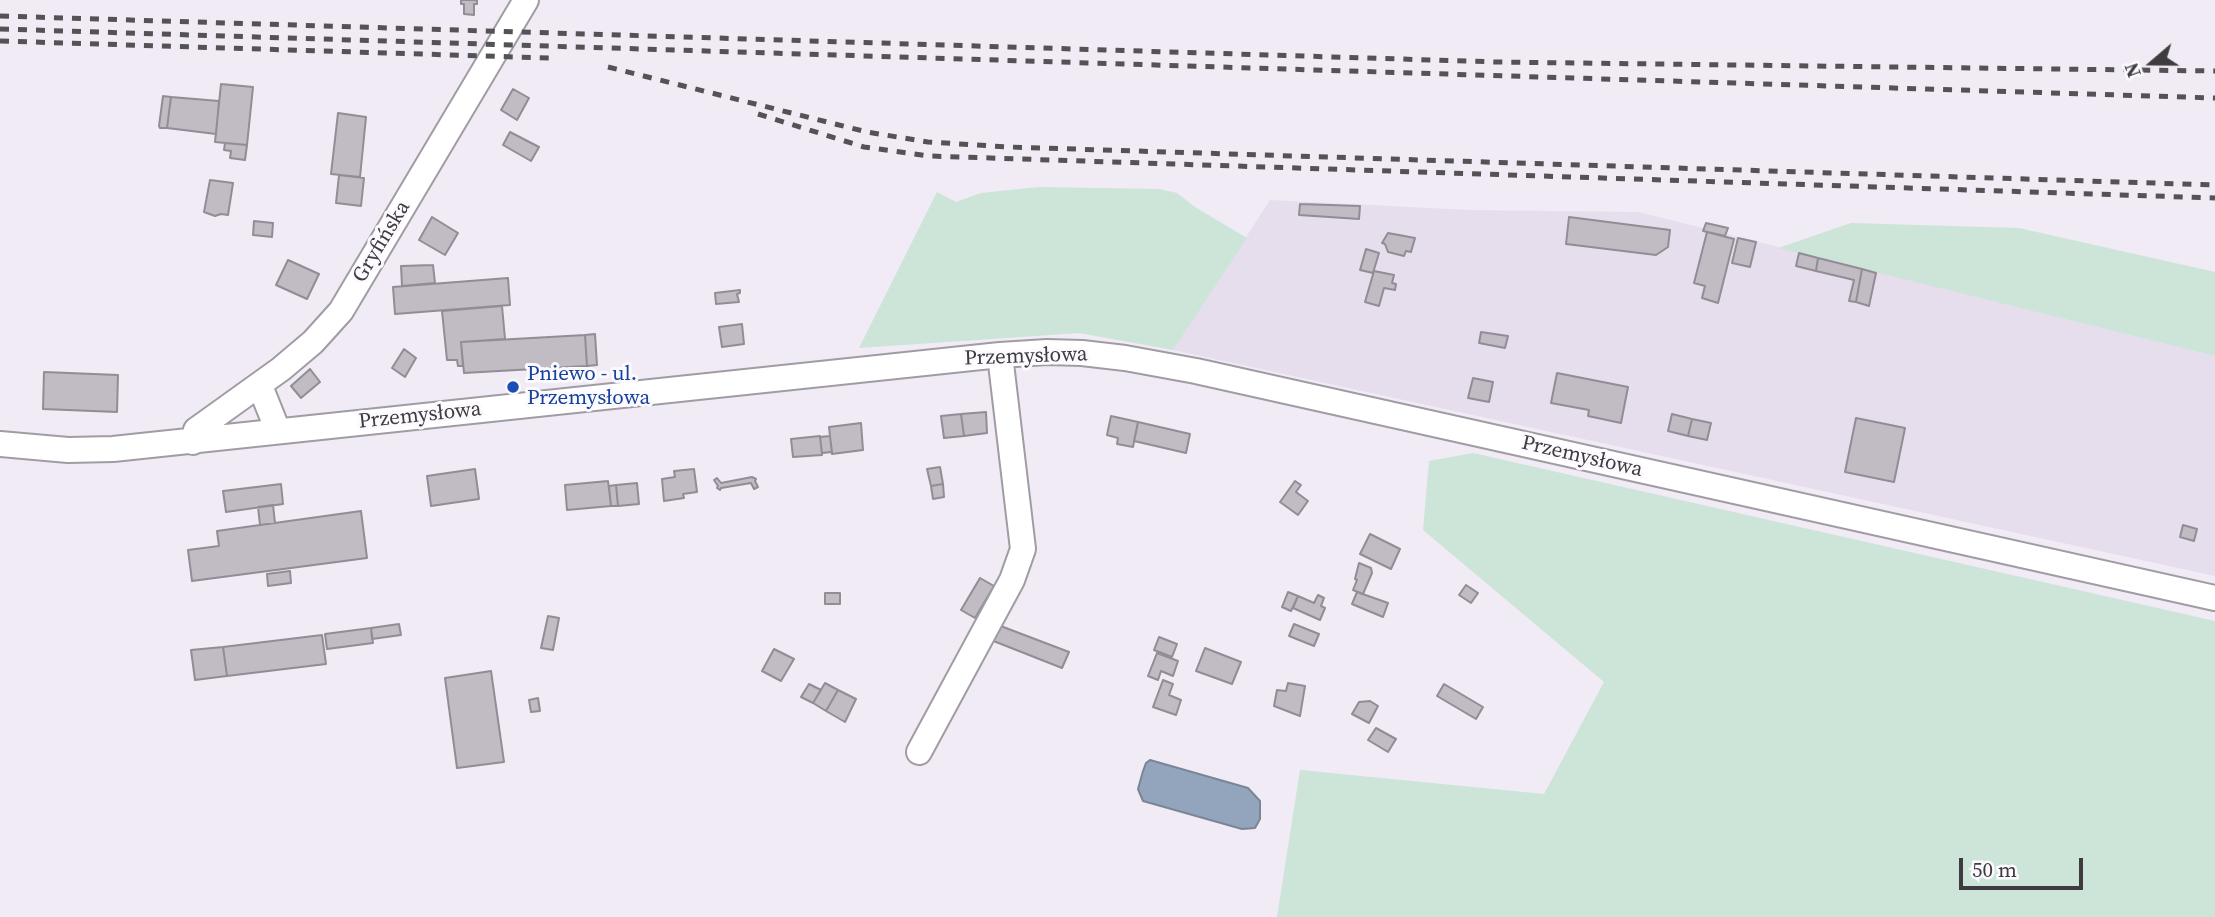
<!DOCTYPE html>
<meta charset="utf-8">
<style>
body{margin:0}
#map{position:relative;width:2215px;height:917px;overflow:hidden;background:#f0ebf4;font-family:"Source Serif 4",serif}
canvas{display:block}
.north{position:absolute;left:2117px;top:28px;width:70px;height:70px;-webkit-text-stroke:5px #fcf9ff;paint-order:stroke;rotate:250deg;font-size:19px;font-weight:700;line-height:28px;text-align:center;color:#3e3c3f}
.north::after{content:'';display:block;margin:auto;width:24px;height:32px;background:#3e3c3f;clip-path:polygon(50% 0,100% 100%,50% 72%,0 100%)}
.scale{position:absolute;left:1959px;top:858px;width:124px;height:32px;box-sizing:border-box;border:4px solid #3e3c3f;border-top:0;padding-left:9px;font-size:21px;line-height:24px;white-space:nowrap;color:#3e3c3f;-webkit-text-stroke:5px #fcf9ff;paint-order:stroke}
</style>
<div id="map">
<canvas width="2215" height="917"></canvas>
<div class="north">N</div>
<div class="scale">50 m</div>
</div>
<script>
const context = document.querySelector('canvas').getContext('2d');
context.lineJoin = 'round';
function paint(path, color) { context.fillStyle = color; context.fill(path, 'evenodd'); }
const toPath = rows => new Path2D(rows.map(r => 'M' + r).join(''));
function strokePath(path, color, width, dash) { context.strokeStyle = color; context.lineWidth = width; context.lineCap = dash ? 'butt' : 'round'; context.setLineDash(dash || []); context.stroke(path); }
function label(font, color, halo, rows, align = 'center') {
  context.font = font + ' "Source Serif 4",serif'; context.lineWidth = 6; context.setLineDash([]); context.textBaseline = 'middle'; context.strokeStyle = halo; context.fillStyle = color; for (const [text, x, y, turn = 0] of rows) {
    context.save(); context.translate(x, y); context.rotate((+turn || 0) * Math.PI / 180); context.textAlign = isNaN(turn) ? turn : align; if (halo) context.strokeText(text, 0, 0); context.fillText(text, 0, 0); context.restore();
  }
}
paint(toPath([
 [1270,200,1469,210,1638,212,2215,356,2215,576,1173,350]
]), '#e7deed');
paint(toPath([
 [1039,187,1159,189,1177,193,1195,207,1247,238,1173,350,1079,333,859,348,937,192,956,202,981,193],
 [1851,223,2019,228,2215,272,2215,356,1778,248],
 [1473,453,2215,621,2215,917,1277,917,1300,770,1544,794,1604,682,1423,530,1429,461]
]), '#cde4d8');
const water = toPath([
 [1150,760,1248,788,1260,801,1260,819,1255,828,1242,829,1143,801,1138,789,1143,771,1146,763,1150,760]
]);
paint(water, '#93a4bd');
strokePath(water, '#7a8597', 2);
const building = toPath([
 [461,0,477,0,477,4,474,4,474,15,464,14,464,4,461,4,461,0],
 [221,84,253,87,247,145,215,142,221,84],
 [513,89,529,98,517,120,501,110,513,89],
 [163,96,171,97,167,128,160,128,159,126,163,96],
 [171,97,219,101,216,134,167,128,171,97],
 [338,113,366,117,360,177,331,174,338,113],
 [510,132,539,147,531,161,503,145,510,132],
 [225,143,247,145,245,160,230,158,231,151,224,150,225,143],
 [339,175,364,178,361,206,336,203,339,175],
 [210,180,233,183,228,215,221,214,215,216,204,212,210,180],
 [1300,204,1360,206,1359,219,1299,215,1300,204],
 [432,217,458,233,445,255,419,240,432,217],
 [1569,217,1670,230,1668,247,1656,255,1566,244,1569,217],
 [254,221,273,223,272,237,253,235,254,221],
 [1706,223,1728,228,1725,236,1703,231,1706,223],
 [1707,232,1734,239,1718,303,1702,298,1705,286,1694,283,1707,232],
 [1388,233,1415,238,1411,252,1406,251,1404,256,1388,252,1385,244,1382,243,1388,233],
 [1738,238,1756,242,1750,267,1732,263,1738,238],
 [1366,249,1379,253,1373,273,1360,270,1366,249],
 [1799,253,1818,258,1816,271,1796,266,1799,253],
 [1818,258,1862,269,1856,302,1849,301,1854,280,1816,271,1818,258],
 [288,260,319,274,307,299,276,285,288,260],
 [433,265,435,283,402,286,401,266,433,265],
 [1862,269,1876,273,1869,306,1856,302,1862,269],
 [1374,271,1394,275,1392,283,1396,284,1395,290,1384,288,1379,306,1365,302,1374,271],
 [508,278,510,305,395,314,393,287,508,278],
 [740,290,740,293,737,294,739,302,716,304,715,293,740,290],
 [502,306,505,339,461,342,463,366,458,366,457,360,447,360,442,311,502,306],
 [742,324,744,344,722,347,719,327,742,324],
 [1481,332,1508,336,1505,348,1479,343,1481,332],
 [595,334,597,365,587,366,585,335,595,334],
 [585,335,587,366,464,373,461,342,585,335],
 [404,349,416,358,405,377,392,368,404,349],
 [310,369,320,382,301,398,291,386,310,369],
 [44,372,118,375,117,412,43,409,44,372],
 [1557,373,1628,387,1621,423,1588,416,1589,410,1551,403,1557,373],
 [1473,378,1493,382,1489,402,1468,398,1473,378],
 [986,412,987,433,964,436,961,414,986,412],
 [961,414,964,436,944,438,941,416,961,414],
 [1672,414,1692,419,1688,436,1668,431,1672,414],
 [1111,416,1138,422,1133,447,1117,444,1118,438,1107,435,1111,416],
 [1856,418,1905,428,1894,482,1845,472,1856,418],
 [1692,419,1711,423,1707,440,1688,436,1692,419],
 [1138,422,1190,434,1186,453,1134,441,1138,422],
 [861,423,863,450,832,454,829,427,861,423],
 [820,436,822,455,793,457,791,439,820,436],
 [830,436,832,452,822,453,820,437,830,436],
 [940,467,943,484,931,486,927,469,940,467],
 [475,469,479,499,431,506,427,476,475,469],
 [694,469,697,492,683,494,684,498,664,501,662,479,675,477,674,471,694,469],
 [752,477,756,479,755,481,758,487,754,489,751,483,721,488,720,490,717,488,718,486,714,480,717,478,721,483,752,477],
 [608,481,611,506,567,510,565,485,608,481],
 [1295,481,1301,485,1296,492,1308,501,1298,515,1280,502,1295,481],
 [637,483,639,504,618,506,616,485,637,483],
 [281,484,283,504,226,512,223,491,281,484],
 [943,484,944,497,933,499,931,486,943,484],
 [616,485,618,506,611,506,609,486,616,485],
 [273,505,275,523,260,525,258,507,273,505],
 [361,511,367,558,192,581,188,550,219,546,217,531,361,511],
 [2183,525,2197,529,2194,541,2180,537,2183,525],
 [1370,534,1400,549,1391,569,1360,554,1370,534],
 [1359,563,1371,568,1372,573,1363,594,1353,590,1357,580,1355,579,1359,563],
 [290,571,291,583,268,586,267,574,290,571],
 [980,578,994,586,975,618,961,610,980,578],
 [1466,585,1478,593,1471,603,1459,595,1466,585],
 [1288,592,1298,596,1291,611,1282,607,1288,592],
 [1357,592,1388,603,1383,617,1352,604,1357,592],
 [825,593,840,593,840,604,825,604,825,593],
 [1318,595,1324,598,1321,606,1325,608,1320,620,1293,608,1298,596,1314,603,1318,595],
 [548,616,559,618,553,650,541,648,548,616],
 [399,624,401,635,372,639,371,628,399,624],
 [1294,624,1319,634,1314,646,1289,636,1294,624],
 [998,625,1069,652,1062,668,991,640,998,625],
 [371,628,373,643,327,649,325,634,371,628],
 [322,635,326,664,227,676,223,647,322,635],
 [1159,637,1177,644,1172,657,1154,650,1159,637],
 [223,647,227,676,195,680,191,650,223,647],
 [1205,648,1241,662,1232,684,1196,671,1205,648],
 [774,649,794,659,781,681,762,671,774,649],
 [1157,653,1178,661,1173,676,1161,671,1158,680,1148,676,1157,653],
 [491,671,504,762,457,768,445,678,491,671],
 [1163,680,1173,684,1169,695,1181,700,1176,715,1153,707,1163,680],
 [825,683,838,690,826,711,813,703,825,683],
 [1288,683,1305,686,1300,716,1274,706,1277,690,1286,691,1288,683],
 [809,684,821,690,813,703,801,697,809,684],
 [1444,684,1483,707,1476,719,1437,696,1444,684],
 [838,690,856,699,845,722,826,711,838,690],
 [538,698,540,711,531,712,529,700,538,698],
 [1370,701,1378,706,1369,723,1352,714,1359,702,1370,701],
 [1376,728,1396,739,1388,752,1368,740,1376,728]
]);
paint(building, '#c1bcc4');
strokePath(building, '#918c95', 2);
const minor = toPath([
 [260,386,278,431],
 [193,442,196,430,281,369,313,342,341,311,526,0],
 [0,444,68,450,113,449,1000,355,1047,352,1082,353,1125,358,1196,371,2215,598],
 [919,752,1012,580,1023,549,1000,355]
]);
strokePath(minor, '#a19ca4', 28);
strokePath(minor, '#fff', 24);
strokePath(toPath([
 [0,16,1497,62,2215,71],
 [0,29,2215,98],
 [0,41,549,58],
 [608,67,867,132,928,142,1009,147,2215,185],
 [758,114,864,147,929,156,2215,198]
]), '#555256', 5, [9, 9]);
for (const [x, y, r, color] of [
 [513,387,7,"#1a4fb4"]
]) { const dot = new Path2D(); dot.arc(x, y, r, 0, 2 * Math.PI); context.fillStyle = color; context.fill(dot); strokePath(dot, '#fcf9ff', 2.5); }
label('21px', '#3e3c3f', '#fcf9ff', [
 ["Gryfińska",382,242,-59],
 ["Przemysłowa",1026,357,-2],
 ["Przemysłowa",420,416,-6],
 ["Przemysłowa",1582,457,13]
]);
label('21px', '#164399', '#fcf9ff', [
 ["Pniewo - ul.",527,375],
 ["Przemysłowa",527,399]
], 'left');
</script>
